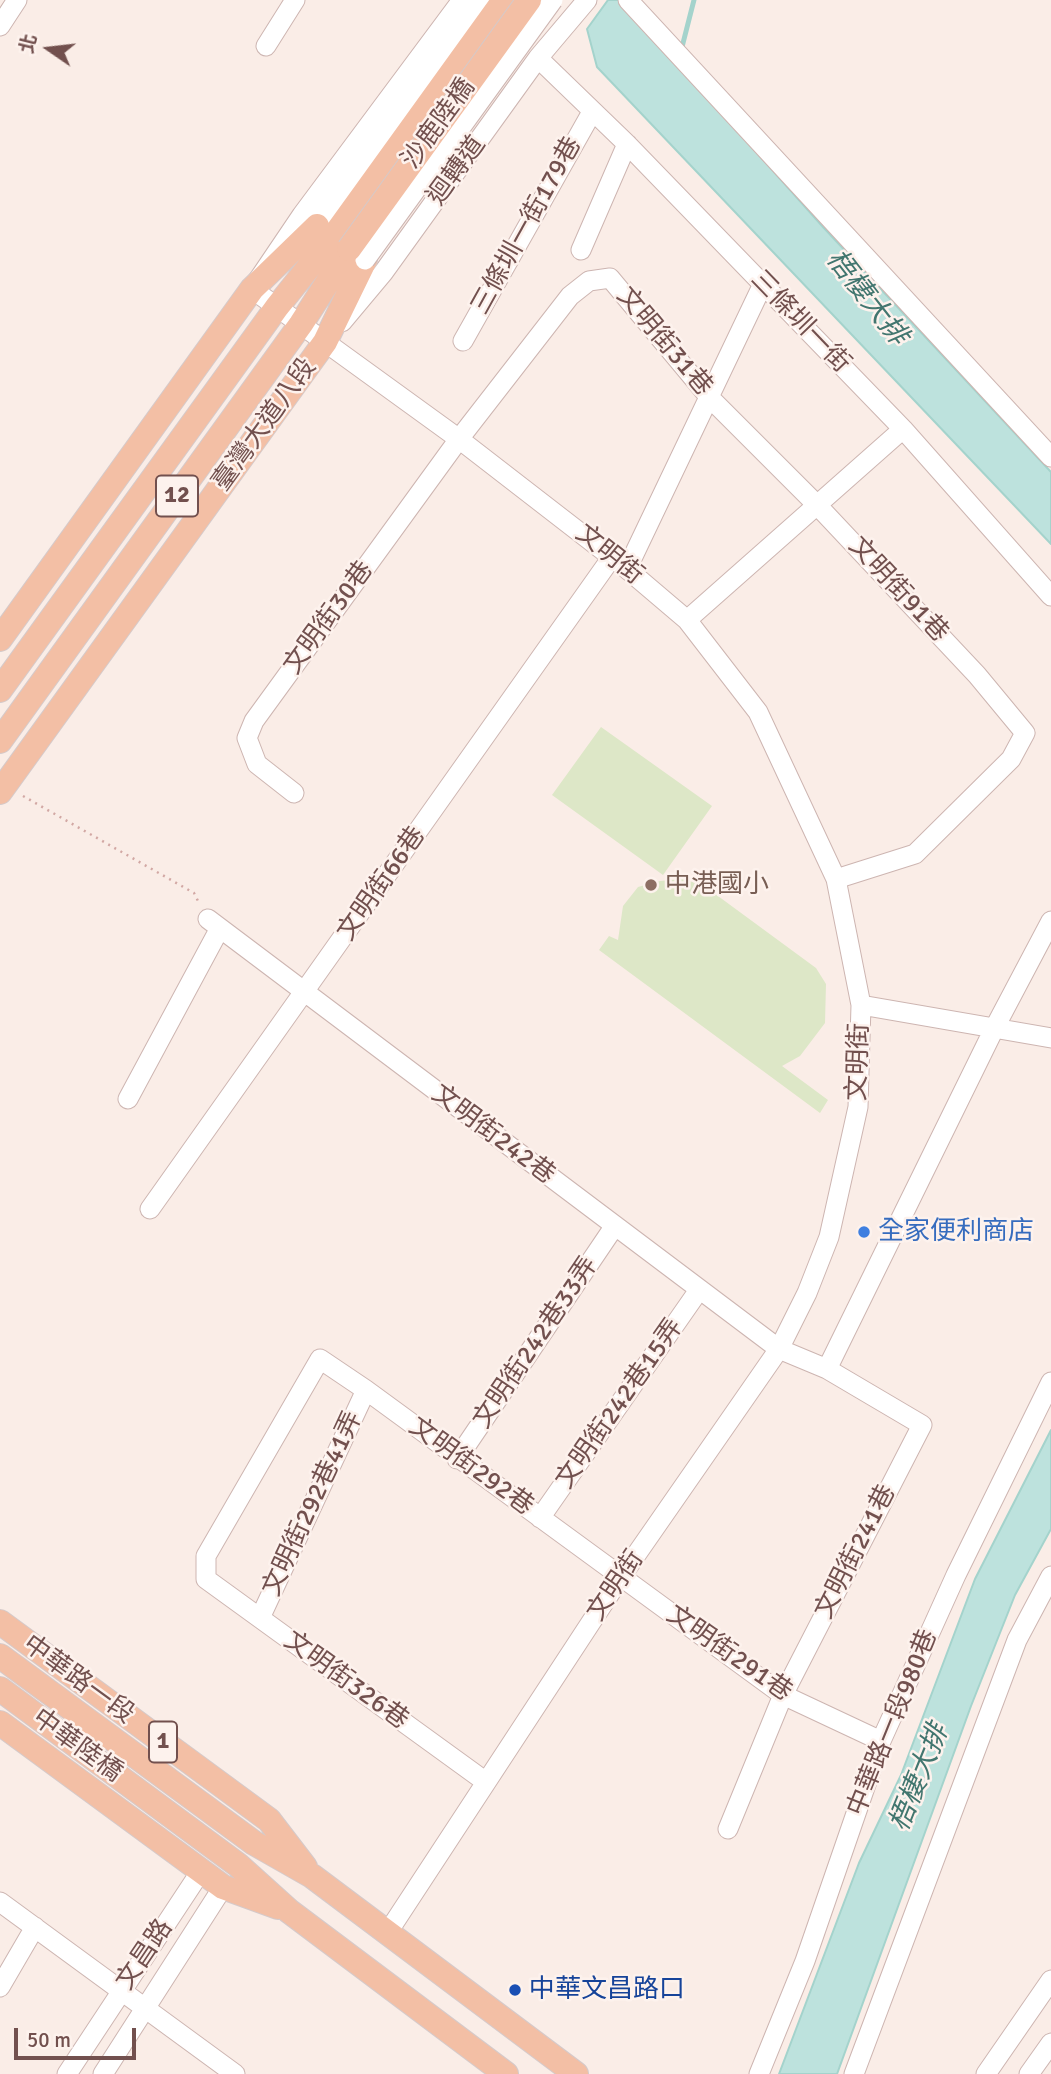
<!DOCTYPE html>
<meta charset="utf-8">
<style>
body{margin:0}
#map{position:relative;width:1051px;height:2074px;overflow:hidden;background:#faede7;font-family:Signika,"Noto Sans TC",sans-serif}
canvas{display:block}
.north{position:absolute;left:14px;top:14px;width:70px;height:70px;-webkit-text-stroke:5px #fdf2ed;paint-order:stroke;rotate:284deg;font-size:19px;font-weight:700;line-height:28px;text-align:center;color:#72504e}
.north::after{content:'';display:block;margin:auto;width:24px;height:32px;background:#72504e;clip-path:polygon(50% 0,100% 100%,50% 72%,0 100%)}
.scale{position:absolute;left:14px;top:2028px;width:122px;height:32px;box-sizing:border-box;border:4px solid #72504e;border-top:0;padding-left:9px;font-size:21px;line-height:24px;white-space:nowrap;color:#72504e;-webkit-text-stroke:5px #fdf2ed;paint-order:stroke}
</style>
<div id="map">
<canvas width="1051" height="2074"></canvas>
<div class="north">北</div>
<div class="scale">50 m</div>
</div>
<script>
const context = document.querySelector('canvas').getContext('2d');
context.lineJoin = 'round';
function paint(path, color) { context.fillStyle = color; context.fill(path, 'evenodd'); }
const toPath = rows => new Path2D(rows.map(r => 'M' + r).join(''));
function strokePath(path, color, width, dash) { context.strokeStyle = color; context.lineWidth = width; context.lineCap = dash ? 'butt' : 'round'; context.setLineDash(dash || []); context.stroke(path); }
function label(font, color, halo, rows, align = 'center') {
  context.font = font + ' Signika,"Noto Sans TC",sans-serif'; context.lineWidth = 5; context.setLineDash([]); context.textBaseline = 'middle'; context.strokeStyle = halo; context.fillStyle = color; for (const [text, x, y, turn = 0] of rows) {
    context.save(); context.translate(x, y); context.rotate((+turn || 0) * Math.PI / 180); context.textAlign = isNaN(turn) ? turn : align; if (halo) context.strokeText(text, 0, 0); context.fillText(text, 0, 0); context.restore();
  }
}
paint(toPath([
 [601,727,712,806,663,875,552,795],
 [682,879,703,885,816,968,826,984,825,1023,800,1056,782,1066,828,1100,820,1113,599,950,609,936,618,940,623,906,638,887,660,881]
]), '#dde7c7');
const water = toPath([
 [608,0,621,0,823,227,1051,472,1051,544,597,67,587,29,608,0],
 [1051,1430,1051,1529,1015,1595,971,1706,837,2074,779,2074,859,1863,901,1775,975,1579,1051,1430]
]);
paint(water, '#bde2dd');
strokePath(water, '#a4d3cc', 2);
strokePath(toPath([
 [681,51,694,0]
]), '#a4d3cc', 5);
const minor = toPath([
 [628,0,1051,457],
 [0,26,17,0],
 [266,46,295,0],
 [538,58,627,144,903,429,1051,596],
 [317,226,481,0],
 [581,250,627,144],
 [342,322,383,273,538,58,587,0],
 [463,341,592,112],
 [627,569,763,284],
 [687,620,903,429],
 [294,793,257,764,247,738,254,721,459,439,570,296,589,281,610,278,710,398,818,506,977,675,1025,733,1011,759,915,854,836,879],
 [208,919,779,1349,827,1369,922,1425,783,1695,728,1829],
 [861,1005,1051,1038],
 [128,1099,220,928],
 [150,1209,612,557],
 [827,1369,995,1027,1051,921],
 [457,1459,614,1227],
 [540,1518,699,1290],
 [260,1618,366,1390],
 [486,1782,206,1579,206,1556,320,1359,366,1390,783,1695,881,1741],
 [0,1902,235,2074],
 [388,1932,620,1578,779,1349,807,1293,829,1237,858,1107,861,1005,836,879,758,712,687,620,627,569,459,439,252,289,302,215,462,0],
 [0,1987,35,1927],
 [67,2074,201,1871],
 [103,2074,223,1887],
 [759,2074,805,1961,881,1741,956,1575,1051,1382],
 [854,2074,1017,1640,1051,1576],
 [986,2074,1051,1980],
 [1029,2074,1051,2043]
]);
const major = toPath([
 [0,639,252,289,317,226],
 [0,690,277,307,333,237,504,0],
 [0,741,301,324,349,249],
 [0,792,325,342,365,260],
 [0,1622,269,1820,305,1867],
 [0,1656,254,1843,312,1876,576,2074],
 [0,1689,238,1865,289,1911,506,2074],
 [0,1723,223,1887,278,1907]
]);
strokePath(minor, '#cdb5b1', 21);
strokePath(major, '#d5caca', 26);
strokePath(toPath([
 [23,796,194,893,200,905]
]), '#d2a8a4', 2.5, [2, 5]);
strokePath(minor, '#fff', 19);
strokePath(major, '#f3bfa5', 24);
const minorBridge = toPath([
 [365,260,553,0]
]);
const majorBridge = toPath([
 [349,249,529,0]
]);
strokePath(minorBridge, '#cdb5b1', 21, []);
strokePath(majorBridge, '#d5caca', 26, []);
strokePath(minorBridge, '#fff', 19);
strokePath(majorBridge, '#f3bfa5', 24);
for (const [x, y, r, color] of [
 [651,885,7,"#8d6e63"],
 [864,1232,7,"#3f7fe0"],
 [515,1990,7,"#1a4fb4"]
]) { const dot = new Path2D(); dot.arc(x, y, r, 0, 2 * Math.PI); context.fillStyle = color; context.fill(dot); strokePath(dot, '#fdf2ed', 2.5); }
for (const [x, y, w] of [
 [177,496,42],
 [163,1742,28]
]) { const box = new Path2D(); box.roundRect(x - w / 2, y - 20.5, w, 41, 5); context.fillStyle = '#fdf2ed'; context.fill(box); strokePath(box, '#72504e', 2); }
label('bold 24px', '#72504e', null, [
 ["12",177,496],
 ["1",163,1742]
]);
label('26px', '#72504e', '#fdf2ed', [
 ["沙鹿陸橋",439,124,-54],
 ["迴轉道",457,171,-54],
 ["三條圳一街179巷",527,226,-61],
 ["三條圳一街",800,322,46],
 ["文明街31巷",664,342,50],
 ["臺灣大道八段",265,425,-54],
 ["文明街",609,555,39],
 ["文明街91巷",898,590,47],
 ["文明街30巷",329,618,-54],
 ["文明街66巷",382,884,-55],
 ["文明街",859,1062,-88],
 ["文明街242巷",493,1135,37],
 ["文明街242巷33弄",536,1343,-56],
 ["文明街242巷15弄",620,1404,-55],
 ["文明街292巷",471,1467,36],
 ["文明街292巷41弄",313,1504,-65],
 ["文明街241巷",856,1552,-63],
 ["文明街",616,1586,-56],
 ["文明街291巷",729,1654,35],
 ["中華路一段",78,1680,36],
 ["文明街326巷",346,1681,36],
 ["中華路一段980巷",893,1723,-68],
 ["中華陸橋",77,1746,36],
 ["文昌路",145,1955,-56]
]);
label('26px', '#785e54', '#fdf2ed', [
 ["中港國小",665,885]
], 'left');
label('26px', '#366cbe', '#fdf2ed', [
 ["全家便利商店",878,1232]
], 'left');
label('26px', '#164399', '#fdf2ed', [
 ["中華文昌路口",529,1990]
], 'left');
label('italic 28px', '#42766f', '#fdf2ed', [
 ["梧棲大排",866,298,52],
 ["梧棲大排",920,1778,-68]
]);
</script>
